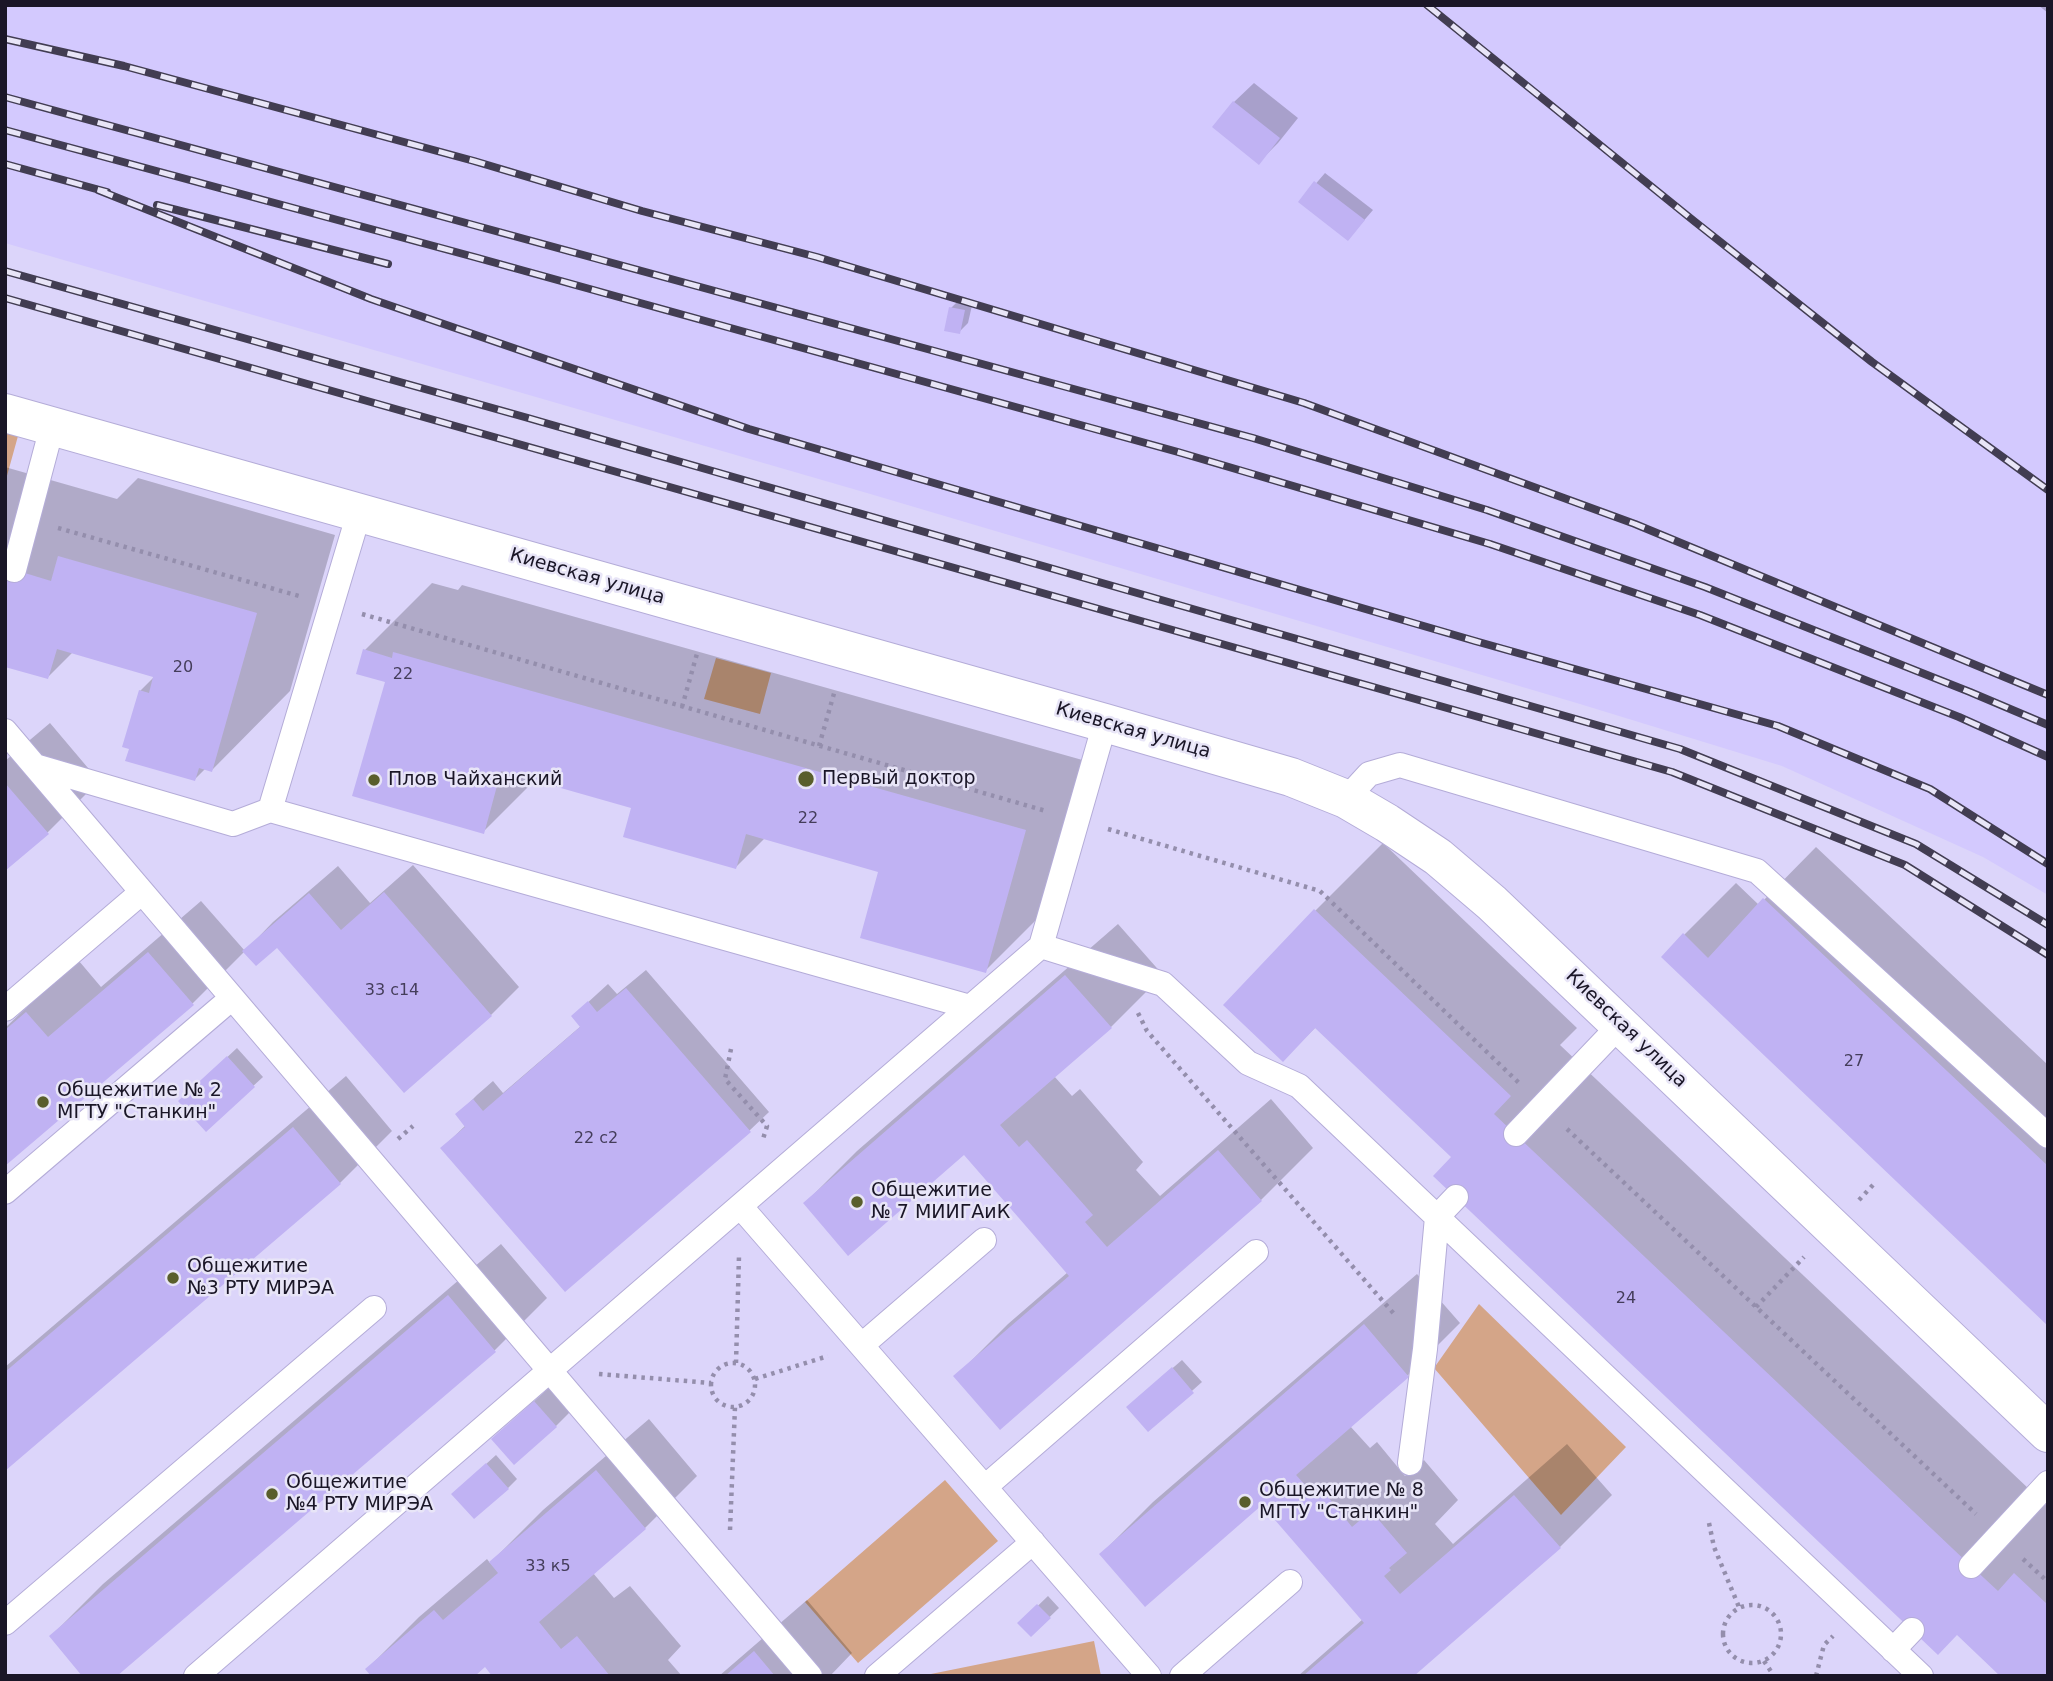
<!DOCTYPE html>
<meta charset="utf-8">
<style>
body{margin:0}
#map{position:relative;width:2053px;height:1681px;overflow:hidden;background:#dcd5fa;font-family:"DejaVu Sans",sans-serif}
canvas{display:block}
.frame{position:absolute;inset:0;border:7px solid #1a1627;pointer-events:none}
</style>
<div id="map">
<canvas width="2053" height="1681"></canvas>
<div class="frame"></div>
</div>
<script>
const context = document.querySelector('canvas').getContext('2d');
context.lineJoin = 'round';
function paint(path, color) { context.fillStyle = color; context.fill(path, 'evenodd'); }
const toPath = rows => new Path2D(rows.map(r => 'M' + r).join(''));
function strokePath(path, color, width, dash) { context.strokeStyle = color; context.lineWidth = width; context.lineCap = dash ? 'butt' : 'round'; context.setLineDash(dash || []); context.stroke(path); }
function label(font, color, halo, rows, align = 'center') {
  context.font = font + ' "DejaVu Sans",sans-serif'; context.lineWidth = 5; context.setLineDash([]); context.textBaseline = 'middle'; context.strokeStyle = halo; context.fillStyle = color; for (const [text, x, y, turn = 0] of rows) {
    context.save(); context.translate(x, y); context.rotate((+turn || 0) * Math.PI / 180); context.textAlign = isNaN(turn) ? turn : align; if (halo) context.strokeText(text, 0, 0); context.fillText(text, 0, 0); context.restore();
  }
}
paint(toPath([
 [5,5,2048,5,2048,895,1983,857,1782,766,1580,704,867,493,5,243]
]), '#d3c9fe');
paint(toPath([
 [5,433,18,436,5,483],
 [716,658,771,673,760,714,704,699],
 [1479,1304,1626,1447,1561,1515,1434,1368],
 [945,1480,998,1541,858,1663,805,1602],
 [1094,1641,1101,1676,921,1676]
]), '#d4a588');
paint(toPath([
 [2038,5,2048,5,2048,13],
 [1254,83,1298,118,1278,143,1259,162,1214,127,1234,102],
 [1325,173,1373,210,1348,239,1300,202],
 [960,299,973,301,968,323,959,332,951,308],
 [5,467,117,499,138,478,335,535,290,691,212,770,206,768,195,779,140,691,155,676,73,652,48,677,5,665],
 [432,583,458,590,462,585,1093,763,1053,903,985,971,880,871,765,838,736,867,633,807,536,779,483,832,387,680,365,650],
 [50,723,99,781,47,833,5,869,5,761],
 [1383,843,1577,1028,1560,1045,2048,1507,2048,1676,1454,1157,1316,1027,1283,1060,1315,911],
 [1816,847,2048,1065,2048,1323,1684,935,1736,883,1759,905],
 [413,865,519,987,491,1015,277,945,245,951,193,1003,5,1164,5,1028,30,1004,79,961,101,987,201,901,245,951,273,922,338,866,370,903],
 [1118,924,1163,975,1111,1027,1054,1076,1072,1096,1080,1089,1143,1162,1136,1170,1160,1196,1271,1099,1313,1148,1261,1200,956,1376,1008,1324,1068,1272,964,1153,805,1203,857,1151],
 [646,970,769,1112,749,1131,442,1148,466,1125,458,1114,477,1095,493,1081,503,1093,581,1026,573,1016,608,984,617,994],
 [237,1048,263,1077,206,1129,190,1092],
 [346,1076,392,1131,340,1183,5,1469,5,1367],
 [501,1244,547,1298,495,1350,114,1676,51,1636,103,1584],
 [1417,1274,1460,1323,1408,1375,1350,1426,1370,1448,1377,1442,1405,1476,1424,1460,1458,1500,1435,1524,1453,1544,1567,1444,1612,1495,1560,1547,1411,1676,1298,1676,1363,1619,1262,1503,1101,1554,1153,1502],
 [1182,1360,1202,1382,1149,1429,1138,1398],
 [554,1383,575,1407,556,1426,493,1439],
 [649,1419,697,1476,645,1528,593,1573,614,1598,630,1586,681,1646,668,1660,682,1676,494,1676,485,1665,367,1669,419,1617,487,1559,490,1563,543,1510],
 [496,1455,517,1479,508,1488,463,1485],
 [1048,1596,1059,1608,1031,1635,1020,1623],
 [807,1600,852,1653,830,1676,719,1676]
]), '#0003');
paint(toPath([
 [1233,101,1280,138,1259,165,1212,127],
 [1314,181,1365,220,1348,241,1298,202],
 [949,307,965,310,960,334,944,331],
 [58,556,257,613,212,772,199,768,195,781,125,761,129,749,122,747,139,690,149,693,153,677,57,649,48,679,5,667,5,567,51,581],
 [363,649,392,658,393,652,1026,830,986,973,860,938,878,872,746,834,736,869,623,837,631,808,501,771,484,834,352,796,385,682,356,674],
 [5,783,49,834,5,871],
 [384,892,492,1016,404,1093,277,948,256,966,242,951,309,893,341,930],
 [1763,898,2048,1166,2048,1326,1661,957,1683,933,1708,958],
 [1314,909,1511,1096,1494,1114,1971,1566,1998,1591,2014,1573,2048,1605,2048,1676,2000,1676,1957,1635,1938,1655,1433,1176,1451,1157,1315,1028,1283,1062,1223,1005],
 [148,952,194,1005,5,1166,5,1030,26,1012,48,1037],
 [1065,975,1112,1028,1000,1125,1019,1147,1027,1140,1093,1215,1085,1222,1107,1247,1218,1150,1262,1201,1000,1430,953,1376,1069,1276,1018,1217,964,1155,848,1256,803,1203],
 [626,988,751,1132,565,1292,440,1148,465,1127,455,1114,473,1099,483,1111,580,1027,571,1016,588,1001,597,1012],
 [227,1056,255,1087,206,1132,178,1101],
 [293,1127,341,1184,5,1471,5,1372],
 [448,1295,496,1352,117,1676,82,1676,49,1636],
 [1364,1324,1409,1377,1296,1475,1317,1498,1324,1492,1352,1527,1371,1511,1407,1553,1389,1568,1391,1570,1384,1576,1400,1594,1514,1495,1561,1548,1414,1676,1303,1676,1364,1623,1262,1505,1145,1607,1099,1554],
 [1172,1367,1194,1393,1148,1432,1126,1407],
 [534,1401,557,1427,514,1465,491,1439],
 [486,1463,509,1489,474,1519,451,1494],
 [596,1470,646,1529,539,1622,561,1649,577,1636,610,1676,492,1676,485,1667,475,1676,371,1676,365,1669,434,1610,443,1620,498,1573,489,1562],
 [1037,1604,1051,1618,1031,1637,1017,1623],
 [754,1651,775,1676,725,1676]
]), '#c0b2f3');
const service = toPath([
 [14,570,52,427],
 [5,731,810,1676],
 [35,766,233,824,270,810,970,1007],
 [1346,799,1369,774,1400,765,1757,871,2048,1136],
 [270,810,359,513],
 [1041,946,1163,984,1248,1063,1299,1086,1921,1676],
 [5,1009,142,892],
 [1516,1134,1621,1024],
 [5,1192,232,998],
 [740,1206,1149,1676],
 [862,1345,984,1240],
 [1410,1463,1425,1349,1437,1217,1456,1197],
 [985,1487,1256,1252],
 [1971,1566,2048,1483],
 [5,1623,374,1308],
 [1893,1650,1912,1630],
 [196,1676,1041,946,1105,723],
 [877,1676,1033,1542],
 [1182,1676,1290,1582]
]);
const tertiary = toPath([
 [5,413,1105,723,1291,777,1346,799,1387,823,1438,857,1492,903,2048,1433]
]);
strokePath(service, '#b4acd8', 26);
strokePath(tertiary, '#b4acd8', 40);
strokePath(toPath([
 [58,528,299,596],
 [362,614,1046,811],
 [682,707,698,650],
 [819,746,835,690],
 [1108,829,1320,891,1520,1084],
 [1138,1013,1147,1031,1395,1315],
 [731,1049,725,1079,767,1126,763,1139],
 [1567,1129,1976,1514],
 [398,1139,413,1126],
 [1859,1200,1873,1185],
 [1756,1307,1804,1257],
 '711 1385a22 22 0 1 1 44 0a22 22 0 1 1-44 0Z',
 [736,1363,739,1256],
 [599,1374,711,1383],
 [755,1379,828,1356],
 [1709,1523,1714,1547,1739,1607],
 [730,1530,735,1407],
 [2023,1559,2048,1582],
 '1723 1634a29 29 0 1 1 58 0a29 29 0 1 1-58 0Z',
 [1764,1661,1774,1676],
 [1816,1676,1824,1645,1833,1636]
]), '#948eac', 4.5, [3.5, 5]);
strokePath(service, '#fff', 24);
strokePath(tertiary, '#fff', 38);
const rail = toPath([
 [1427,5,1694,221,1872,362,2048,490],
 [5,39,124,66,474,161,642,211,817,257,1304,403,1635,524,2048,695],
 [5,97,1253,438,1487,510,1705,587,1970,692,2048,725],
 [5,130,478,258,1178,452,1490,544,1700,615,1959,717,2048,757],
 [5,164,107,192],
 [98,190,371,299,749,429,1475,641,1778,726,1930,789,2048,864],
 [157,205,388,264],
 [5,271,528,418,1680,749,1916,844,2048,925],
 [5,298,1672,772,1905,865,2048,955]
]);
strokePath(rail, '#423d52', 8);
strokePath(rail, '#e8e5f7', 5, [16]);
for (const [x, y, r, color] of [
 [806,779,9,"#595e2c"],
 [374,780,7,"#595e2c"],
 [43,1102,7,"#595e2c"],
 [857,1202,7,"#595e2c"],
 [173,1278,7,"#595e2c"],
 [272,1494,7,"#595e2c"],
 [1245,1502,7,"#595e2c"]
]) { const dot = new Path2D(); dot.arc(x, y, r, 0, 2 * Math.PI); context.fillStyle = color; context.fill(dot); strokePath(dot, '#e8e5f7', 2.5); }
label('16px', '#443d5a', null, [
 ["20",183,668],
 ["22",403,675],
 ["22",808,819],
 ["33 с14",392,991],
 ["27",1854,1062],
 ["22 с2",596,1139],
 ["24",1626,1299],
 ["33 к5",548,1567]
]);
label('19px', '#1a1627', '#e8e5f7', [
 ["Киевская улица",587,577,16],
 ["Киевская улица",1133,731,16],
 ["Киевская улица",1626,1029,44]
]);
label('19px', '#1a1627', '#e8e5f7', [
 ["Первый доктор",822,779],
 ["Плов Чайханский",388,780],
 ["Общежитие № 2",57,1091],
 ["МГТУ \"Станкин\"",57,1113],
 ["Общежитие",871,1191],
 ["№ 7 МИИГАиК",871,1213],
 ["Общежитие",187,1267],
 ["№3 РТУ МИРЭА",187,1289],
 ["Общежитие",286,1483],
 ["№4 РТУ МИРЭА",286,1505],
 ["Общежитие № 8",1259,1491],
 ["МГТУ \"Станкин\"",1259,1513]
], 'left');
</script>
